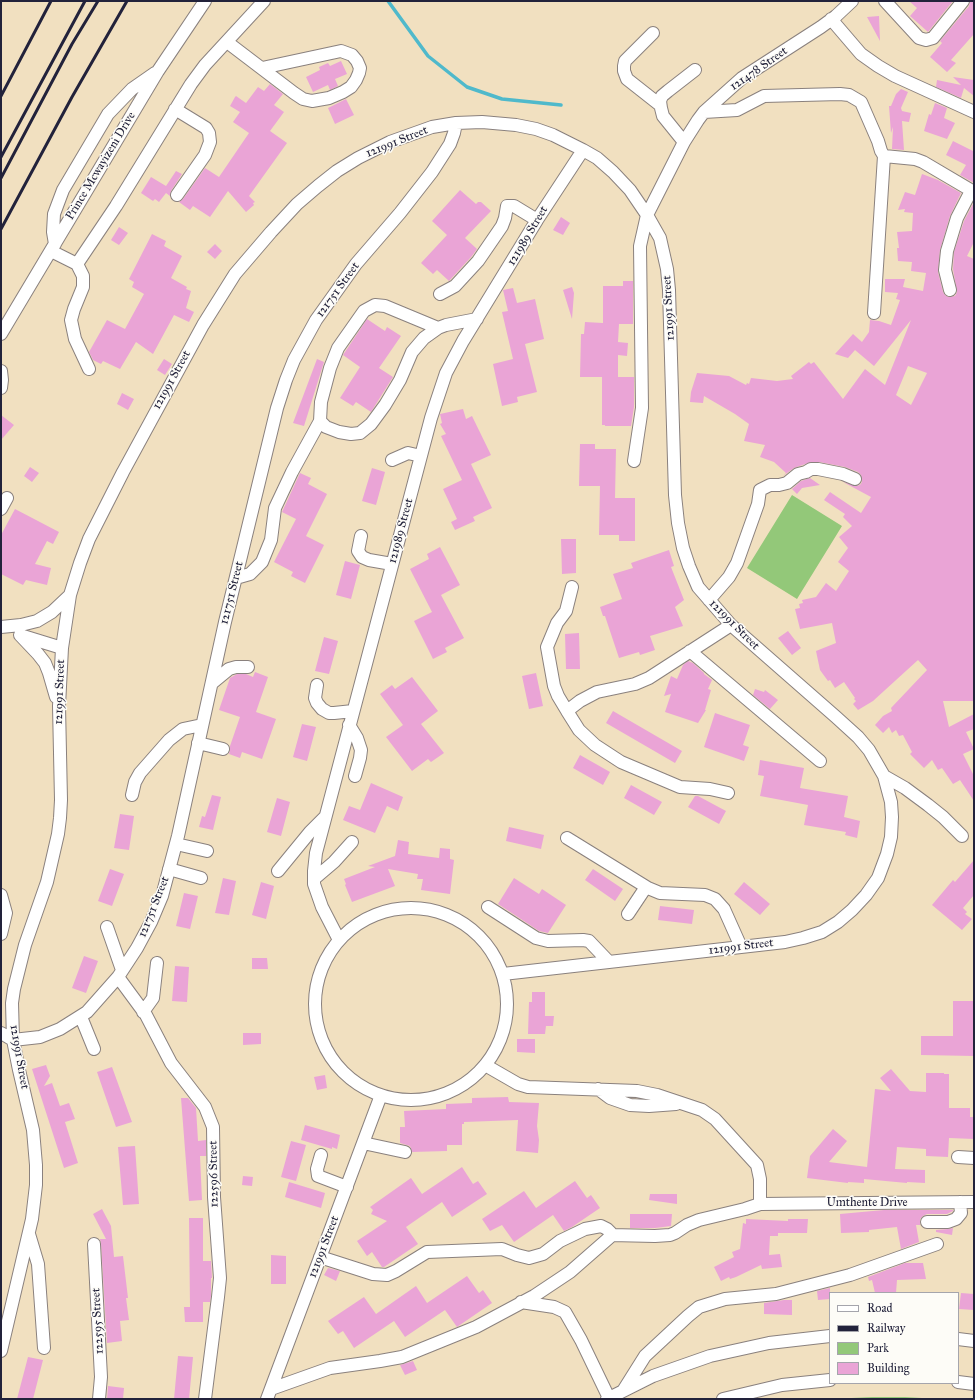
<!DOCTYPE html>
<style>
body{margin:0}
#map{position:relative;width:975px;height:1400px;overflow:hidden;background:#f1e0c0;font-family:"IM FELL Great Primer",serif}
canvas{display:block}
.frame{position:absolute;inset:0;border:2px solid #22223b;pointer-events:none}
.legend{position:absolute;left:829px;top:1292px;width:130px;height:92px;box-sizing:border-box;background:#fdfcf7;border:1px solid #a5a5ac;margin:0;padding:5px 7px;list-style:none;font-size:12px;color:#22223b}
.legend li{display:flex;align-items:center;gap:8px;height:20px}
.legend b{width:20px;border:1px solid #a5a5ac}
</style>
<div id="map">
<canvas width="975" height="1400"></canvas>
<div class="frame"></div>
<ul class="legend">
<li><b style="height:5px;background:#fff"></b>Road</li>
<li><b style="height:5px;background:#22223b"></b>Railway</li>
<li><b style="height:11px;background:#93c879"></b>Park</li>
<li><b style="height:11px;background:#eaa4d6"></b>Building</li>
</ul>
</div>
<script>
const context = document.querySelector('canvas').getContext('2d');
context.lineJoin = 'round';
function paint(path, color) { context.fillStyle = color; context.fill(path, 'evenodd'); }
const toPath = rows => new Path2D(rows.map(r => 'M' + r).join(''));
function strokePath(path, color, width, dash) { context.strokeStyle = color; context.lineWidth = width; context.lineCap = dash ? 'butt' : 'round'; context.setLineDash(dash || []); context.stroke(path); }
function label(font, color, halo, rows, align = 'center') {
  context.font = font + ' "IM FELL Great Primer",serif'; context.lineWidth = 3; context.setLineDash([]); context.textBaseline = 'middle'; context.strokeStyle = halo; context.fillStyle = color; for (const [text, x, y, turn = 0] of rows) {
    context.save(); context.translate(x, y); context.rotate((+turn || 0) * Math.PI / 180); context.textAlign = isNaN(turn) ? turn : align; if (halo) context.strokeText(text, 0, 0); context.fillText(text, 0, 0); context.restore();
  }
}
paint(toPath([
 [792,495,842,526,797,599,747,568],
 [872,1397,905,1397,939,1399,831,1399]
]), '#93c879');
strokePath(toPath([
 [388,1,428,56,467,87,502,99,561,105]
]), '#4fb9cb', 3.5);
paint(toPath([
 [909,1,953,1,928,32,910,16,917,8],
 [970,1,974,1,974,34,951,60,956,63,947,72,930,57,942,43,940,41,969,6],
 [879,16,880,41,867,17],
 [341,61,347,74,335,79,338,86,330,90,328,85,313,92,306,77,320,70,319,67,328,63,330,66],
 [953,77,974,80,974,96,964,88,961,98,936,87,937,80,961,85],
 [270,84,283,94,274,105,284,112,270,131,287,143,249,196,255,202,253,203,254,205,246,212,228,191,210,217,193,206,190,210,179,202,183,199,205,168,219,177,249,133,233,122,240,112,230,106,235,97,236,96,246,103,258,87,264,91],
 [901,89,908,92,901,108,902,111,911,113,909,122,902,121,904,150,892,149,893,127,891,133,889,106,891,106,896,94],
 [346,99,354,115,335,124,328,108],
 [935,103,947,108,944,118,955,123,947,139,924,131,929,114,931,115],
 [953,141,973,151,974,149,974,183,960,175,966,165,946,155],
 [176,171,182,174,171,191,170,196,166,193,159,202,155,199,153,201,141,193,151,177,166,186],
 [922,174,938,180,961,193,950,216,940,250,938,272,943,292,945,295,948,297,955,296,957,292,953,269,954,252,964,221,974,202,974,242,967,256,974,259,974,701,943,701,949,727,974,714,974,729,966,732,974,749,963,754,974,776,974,801,960,780,953,784,942,768,938,770,932,760,924,768,910,754,912,752,903,735,899,736,896,730,892,733,889,727,883,733,875,725,883,716,892,711,891,708,927,670,918,660,873,701,858,710,853,704,856,701,854,699,855,698,844,682,835,688,830,680,828,681,820,670,816,651,836,643,832,623,800,629,795,609,800,608,799,604,803,603,802,600,816,597,826,583,836,591,849,571,838,562,848,548,839,537,852,526,843,517,845,514,824,500,830,492,861,513,871,497,843,482,856,486,860,485,862,482,861,475,858,472,845,467,819,462,811,462,794,468,783,476,786,473,774,462,760,457,765,445,744,441,749,424,735,414,704,396,703,403,690,402,691,392,697,373,729,376,746,385,747,383,749,384,751,378,777,381,793,379,791,376,809,362,811,364,814,362,843,399,865,369,885,385,911,320,874,366,855,350,848,358,835,354,853,334,862,342,869,332,870,320,879,321,891,325,900,300,896,299,898,293,885,292,885,279,905,279,903,287,923,291,926,273,911,271,912,262,898,261,897,248,899,248,897,232,912,231,913,213,904,212,905,209,898,210,905,192,915,195],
 [908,366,927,373,911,405,896,395],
 [460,190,476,204,478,202,481,202,491,211,465,238,477,249,472,256,449,281,437,270,433,274,421,263,447,235,432,221],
 [561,217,570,223,563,235,553,230],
 [119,227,128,233,119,245,111,240],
 [152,234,166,241,164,246,182,256,171,278,187,287,186,289,191,291,186,308,194,312,189,322,174,315,153,354,136,342,120,369,103,361,101,364,93,360,89,352,107,320,125,329,144,294,132,287,134,282,129,279],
 [215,244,222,251,215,259,207,252],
 [623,281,633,281,633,324,619,324,618,342,628,343,627,356,618,355,618,377,634,377,634,407,631,426,605,426,605,425,602,425,602,377,580,377,581,334,584,334,585,322,603,323,603,286,623,286],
 [572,287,574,293,572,319,563,290],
 [513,288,517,303,535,299,544,339,525,344,537,392,517,397,518,402,502,406,493,364,513,359,502,312,508,311,503,290],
 [367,319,385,331,387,327,401,336,379,368,393,377,371,412,356,402,353,406,340,398,360,367,343,355],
 [164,359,172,364,165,375,157,370],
 [317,359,324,362,304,426,293,423],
 [122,393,134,399,128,410,117,404],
 [463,409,466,419,472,416,491,455,471,464,492,508,473,517,475,521,455,530,451,522,457,519,443,489,462,480,441,436,446,434,440,424,442,423,440,414],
 [1,415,14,425,1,440],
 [580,444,595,444,595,449,616,449,615,498,635,498,635,541,619,541,619,535,599,535,600,486,579,486],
 [30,467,39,473,32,482,24,476],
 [372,468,385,472,376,505,362,501],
 [300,473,311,478,308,484,327,494,306,536,324,545,305,583,291,576,293,572,274,562,296,519,282,512],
 [810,478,820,485,802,488,797,494,792,489,801,481],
 [15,509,59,532,53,544,47,541,35,564,51,568,47,585,26,580,23,585,1,574,1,535],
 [561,539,576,539,576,573,562,574],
 [440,547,460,585,441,595,464,638,445,648,447,652,433,659,414,621,432,612,410,569,429,559,427,554],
 [669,550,674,566,671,567,684,600,675,607,683,626,650,636,655,650,640,655,639,652,619,658,605,616,603,616,600,607,622,599,613,574,633,568,631,563],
 [345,561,360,565,351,599,336,595],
 [788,631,801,648,792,655,778,638],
 [579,633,580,669,566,669,565,634],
 [324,637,338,641,329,674,315,671],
 [688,661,693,663,704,673,704,674,712,680,708,689,711,690,705,710,706,710,698,723,665,712,671,694,664,696,671,676,677,679,683,665],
 [255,672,268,677,256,712,276,719,262,759,242,752,240,758,229,754,230,750,230,746,240,717,219,710,230,678,237,674,246,674,253,677],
 [536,673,543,706,529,709,522,676],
 [412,677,438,711,421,724,444,753,431,762,428,759,412,771,386,737,403,725,380,694,392,685,395,689],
 [755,689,764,692,765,690,778,700,770,709,753,695],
 [613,711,682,751,675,763,606,723],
 [715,713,750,725,743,745,749,747,744,761,704,747],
 [302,724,316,727,307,761,293,757],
 [580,755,610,772,603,785,573,768],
 [760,760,804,768,800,788,848,796,844,817,860,821,857,838,845,835,846,832,804,825,808,805,760,796,764,776,758,775],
 [371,783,403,797,398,811,387,806,375,833,343,820,349,806,360,810],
 [631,785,662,802,654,815,624,798],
 [212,795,221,797,213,830,199,827,202,816,205,817],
 [695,796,698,796,726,811,719,824,688,807],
 [277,798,290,802,281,836,267,832],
 [120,814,134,816,129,850,114,848],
 [509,827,544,835,541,849,506,841],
 [398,840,409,842,408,854,439,858,440,848,450,849,450,859,454,860,450,894,421,890,423,879,417,879,418,874,388,869,395,886,352,902,345,885,346,884,344,879,375,867,368,866,395,856],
 [974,860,974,895,963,908,967,912,965,914,972,919,962,930,932,905,953,880,955,882],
 [110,869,124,874,112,906,98,901],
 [593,869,623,889,615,901,585,880],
 [223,878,236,881,229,915,215,913],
 [514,878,539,894,542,889,566,905,548,933,539,931,498,904],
 [261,882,274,886,266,919,252,915],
 [744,882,770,904,760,915,734,894],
 [184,893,198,896,190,929,176,926],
 [660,906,694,910,692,924,658,920],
 [84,956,98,961,86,993,72,988],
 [252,958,267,958,268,969,252,969],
 [175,966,189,967,187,1002,172,1001],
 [532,992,545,992,545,1016,554,1016,553,1026,546,1026,545,1034,528,1034,529,1002,532,1002],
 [953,1001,974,1001,974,1056,921,1055,921,1036,953,1036],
 [243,1033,261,1033,261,1044,243,1045],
 [517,1039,535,1039,535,1053,517,1052],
 [46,1065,50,1076,44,1086,52,1083,60,1106,69,1103,75,1119,65,1122,78,1163,64,1168,32,1069],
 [112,1067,132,1122,116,1127,97,1072],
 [891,1069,910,1091,926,1092,926,1073,944,1073,944,1074,949,1074,949,1108,970,1108,970,1117,974,1117,974,1139,949,1138,948,1157,926,1156,926,1149,897,1147,895,1169,925,1170,925,1183,907,1182,907,1183,864,1179,864,1183,848,1182,848,1183,807,1178,810,1156,833,1129,847,1141,829,1162,867,1167,875,1089,891,1091,880,1078],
 [325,1075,327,1088,317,1090,314,1077],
 [508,1097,509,1102,539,1103,537,1126,539,1140,538,1153,516,1151,518,1120,464,1122,464,1124,462,1124,462,1145,447,1145,447,1151,412,1152,410,1146,400,1143,400,1127,405,1127,404,1111,446,1109,446,1104,472,1103,472,1098],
 [181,1098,188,1098,196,1108,198,1141,206,1140,206,1156,200,1156,202,1200,189,1201],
 [305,1125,340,1135,337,1149,332,1147,332,1149,301,1140],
 [291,1141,306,1145,296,1181,281,1177],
 [135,1146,139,1204,123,1205,118,1147],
 [462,1167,473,1184,478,1181,487,1194,452,1217,442,1202,406,1227,418,1244,384,1267,382,1267,372,1252,367,1256,357,1241,387,1221,371,1214,373,1210,370,1207,411,1178,422,1194],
 [243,1176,253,1177,252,1186,242,1185],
 [575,1181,587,1198,591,1195,600,1208,572,1227,564,1231,553,1215,514,1242,502,1225,490,1231,482,1219,524,1191,536,1208],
 [289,1182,325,1193,321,1208,285,1197],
 [650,1194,677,1194,677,1204,649,1200],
 [102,1209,111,1226,114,1257,123,1256,128,1298,126,1298,129,1320,120,1321,122,1341,107,1343,101,1244,100,1239,106,1239,93,1214],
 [884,1210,953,1210,953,1211,947,1214,927,1214,923,1216,920,1219,920,1225,916,1225,919,1242,901,1249,897,1227,869,1230,869,1232,841,1233,840,1214],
 [630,1214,672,1214,671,1226,655,1228,630,1228],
 [189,1218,203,1218,203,1261,211,1261,212,1278,211,1278,211,1296,210,1302,203,1302,203,1322,185,1322,184,1307,190,1307],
 [746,1219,788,1221,788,1219,808,1219,807,1233,778,1233,778,1236,770,1236,769,1255,780,1254,782,1267,762,1269,761,1265,736,1277,730,1279,729,1277,721,1281,714,1267,734,1257,732,1252,740,1249,743,1223,746,1224],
 [953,1228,952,1235,936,1232,936,1230,948,1229],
 [271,1255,286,1256,286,1284,271,1284],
 [905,1263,923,1263,926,1279,897,1280,896,1293,875,1293,872,1280,869,1281,868,1277],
 [328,1268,340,1271,336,1281,324,1275],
 [467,1276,479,1293,483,1290,492,1303,457,1327,445,1310,405,1337,394,1321,354,1348,343,1331,338,1334,328,1321,364,1297,376,1314,416,1286,427,1303],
 [830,1288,830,1299,818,1300,817,1291],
 [961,1293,974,1294,974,1310,959,1309],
 [784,1300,792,1300,792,1315,764,1314,764,1303],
 [178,1356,193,1357,189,1399,174,1399],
 [28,1357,43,1360,33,1399,17,1399],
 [413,1361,417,1370,405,1375,400,1365],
 [108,1386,124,1388,123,1399,107,1399]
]), '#eaa4d6');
const minor = toPath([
 [885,1,919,38,926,40,933,38,963,1],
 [831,19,861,54,878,66,895,76,974,112],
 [653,33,625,61,624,66,624,71,627,79,660,105],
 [227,42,294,93,303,99,312,101,329,98,343,92,351,87,356,80,359,73,360,68,357,61,352,55,341,51,262,68],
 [175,109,206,128,209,133,210,142,205,155,177,195],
 [704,112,737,110,764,96,840,94,849,95,861,102,878,141,881,151,884,156,915,159,923,162,974,192],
 [684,142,663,116,661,108,660,101,662,96,668,91,695,70],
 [55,244,53,232,54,214,63,190,108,114,132,89,155,73],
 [51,251,77,264,116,206,191,84,205,65,264,1],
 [77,264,83,276,83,287,74,309,71,320,75,339,89,369],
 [950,290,945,270,947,251,957,218,971,191],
 [440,294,455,286,478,261,502,226,505,218,507,206,514,206,537,220],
 [874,313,884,156],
 [438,328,385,306,375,305,364,311,338,348,330,368,321,402,320,421,326,427,339,432,351,434,360,433,371,424,385,405,400,380,412,352,424,338,438,328,446,325,477,319],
 [1,334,158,71,205,1],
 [1,371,2,380,1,388],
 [392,460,408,453,421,456],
 [634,461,642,408,640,246,647,215,684,142,698,120,704,112,742,78,821,27,836,16,852,1],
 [1,509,7,498],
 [361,536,358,551,362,557,369,560,392,564],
 [236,578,250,574,262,562,271,540,275,508,292,472,320,421],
 [572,587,566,611,557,623,547,647,554,686,558,696,567,711,580,701,597,692,635,684,649,678,731,625],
 [709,600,729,577,737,563,758,504,760,490,770,485,779,485,787,483,798,474,806,472,811,469,818,469,843,474,855,479],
 [1,627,21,625,37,621,52,612,70,595],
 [20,635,38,654,45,663,49,673,56,697],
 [23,636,62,648],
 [690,651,820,761],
 [212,683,229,669,236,667,248,667],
 [317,685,315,698,317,703,322,709,329,713,334,713,353,711],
 [567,711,579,730,595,745,621,762,680,787,710,789,728,793],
 [349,725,357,738,361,750,360,758,355,776],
 [198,743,223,749],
 [884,776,905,788,928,805,943,817,962,836],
 [132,795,135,782,140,773,169,740,183,729,202,725],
 [567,838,648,888,660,893,705,895,715,899,724,909,741,947],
 [176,844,207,851],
 [169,869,201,878],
 [278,871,310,832,325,817],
 [314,879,334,862,352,842],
 [1,895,6,913,1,934],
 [488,907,536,938,548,941,583,940,589,941,609,962],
 '315 1004a96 96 0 1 1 192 0a96 96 0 1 1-192 0Z',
 [628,914,646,887],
 [107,927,122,970],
 [339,940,322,907,314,884,314,871,316,853,431,418,446,373,463,341,537,220,583,150],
 [118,977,146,1015,171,1063,205,1107,213,1127,214,1197,220,1278,218,1297,205,1399],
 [143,1012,153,998,157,963],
 [81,1017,94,1049],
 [1,1033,13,1040,40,1037,60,1029,87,1012,118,977,137,948,151,922,162,896,178,836,225,622,277,408,286,380,294,360,316,320,356,264,400,213,432,172,450,144,454,133,456,123],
 [485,1065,518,1084,528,1087,637,1091,657,1095,702,1110,715,1119,757,1165,760,1179,760,1204],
 [598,1089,610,1098,630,1105,649,1106,676,1104],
 [363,1143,405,1152],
 [321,1155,317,1169,318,1176,347,1187],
 [958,1157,974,1158],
 [927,1222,948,1222,956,1219,961,1213,960,1202],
 [29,1234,38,1264,44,1348],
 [611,1235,655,1236,670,1235,675,1233,687,1225,699,1220,745,1209,760,1204,974,1202],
 [94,1244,101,1377,99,1399],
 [521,1302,554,1307,565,1312,581,1340,609,1398],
 [958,1339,974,1341],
 [1,1351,32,1219,36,1185,36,1165,33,1130,19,1070,13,1040,12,1003,14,989,25,945,47,882,58,834,60,818,61,800,59,706,62,648,70,595,80,563,89,539,123,472,203,325,235,274,271,232,297,204,318,186,337,171,358,158,390,142,432,127,456,123,482,122,516,125,536,129,553,135,583,150,597,158,613,172,630,190,647,215,660,238,667,269,669,290,675,495,678,523,683,548,689,566,698,587,731,625,836,717,858,737,869,750,884,776,891,802,892,817,891,837,887,854,878,878,866,895,852,910,838,922,822,932,803,938,785,942,503,974],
 [958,1382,974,1384],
 [271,1389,330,1368,380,1361,402,1357,476,1327,534,1296,570,1272,610,1237,611,1233,607,1229,601,1226,585,1229,560,1241,543,1254,529,1258,517,1255,502,1249,427,1252,396,1271,387,1275,373,1274,320,1257],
 [623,1391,645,1356,688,1316,699,1307,725,1299,776,1294,850,1275,937,1244],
 [267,1399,381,1095],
 [607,1399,653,1376,710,1356,769,1343,830,1336],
 [723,1399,782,1385,830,1380]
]);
strokePath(minor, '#8a817e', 14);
strokePath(minor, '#fff', 12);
strokePath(toPath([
 [1,96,51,1],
 [1,157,85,1],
 [1,178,72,44,98,1],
 [1,229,72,97,127,1]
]), '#22223b', 3);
label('12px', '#22223b', '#fdfcf7', [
 ["121478 Street",759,69,-35],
 ["121991 Street",397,142,-22],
 ["Prince Mcwayizeni Drive",101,166,-59],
 ["121989 Street",528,236,-59],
 ["121751 Street",338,290,-54],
 ["121991 Street",669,308,-93],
 ["121991 Street",172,380,-61],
 ["121989 Street",401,531,-75],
 ["121751 Street",232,593,-76],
 ["121991 Street",734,625,45],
 ["121991 Street",60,692,-88],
 ["121751 Street",154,907,-68],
 ["121991 Street",741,947,-7],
 ["121991 Street",19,1057,80],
 ["122596 Street",214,1174,-91],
 ["Umthente Drive",867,1203],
 ["121991 Street",324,1247,-69],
 ["122595 Street",98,1321,-93]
]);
</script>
